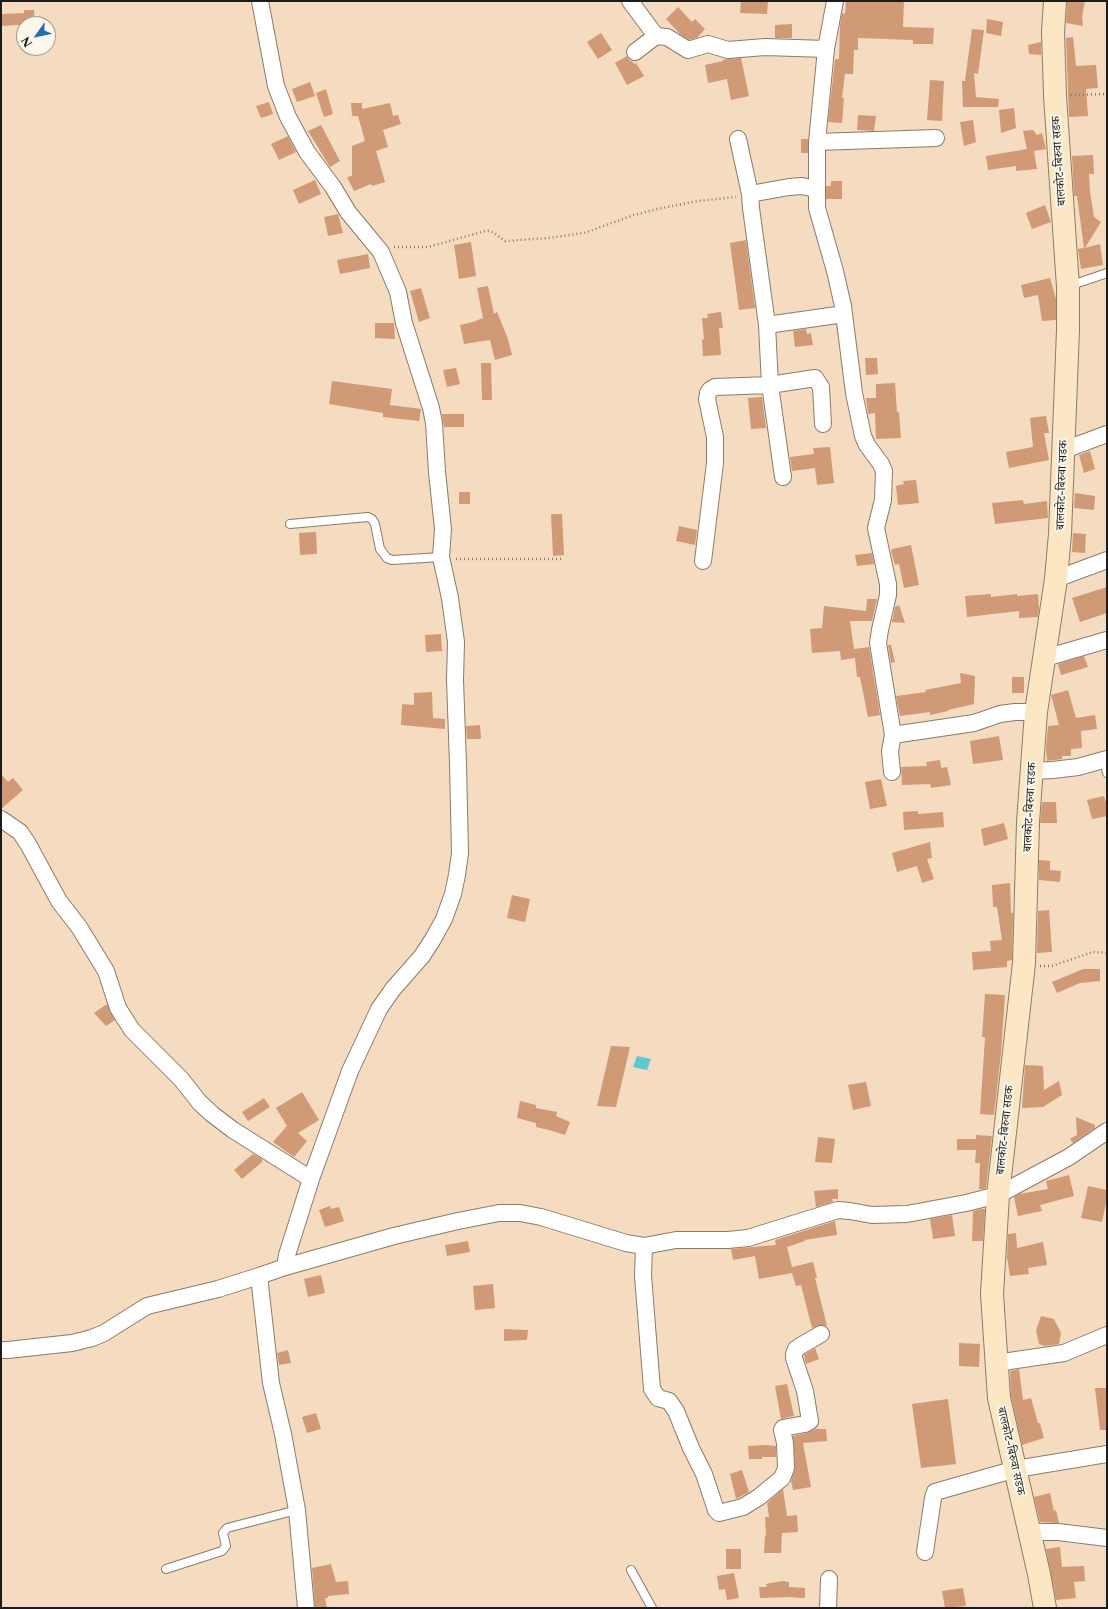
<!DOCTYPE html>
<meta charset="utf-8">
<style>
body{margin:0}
#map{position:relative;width:1108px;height:1609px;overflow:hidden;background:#f5dbbf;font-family:"Libre Caslon Text",serif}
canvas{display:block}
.frame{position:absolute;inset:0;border:2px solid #1c1c1c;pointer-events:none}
.north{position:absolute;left:16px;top:16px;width:40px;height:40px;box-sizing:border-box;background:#fbf7ec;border:1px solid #a29f99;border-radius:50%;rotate:237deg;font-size:11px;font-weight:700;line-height:16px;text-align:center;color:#1c1c1c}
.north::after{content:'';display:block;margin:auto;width:14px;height:18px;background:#1f6fb2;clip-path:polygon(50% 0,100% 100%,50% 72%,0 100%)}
</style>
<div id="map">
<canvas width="1108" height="1609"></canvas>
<div class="frame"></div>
<div class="north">N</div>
</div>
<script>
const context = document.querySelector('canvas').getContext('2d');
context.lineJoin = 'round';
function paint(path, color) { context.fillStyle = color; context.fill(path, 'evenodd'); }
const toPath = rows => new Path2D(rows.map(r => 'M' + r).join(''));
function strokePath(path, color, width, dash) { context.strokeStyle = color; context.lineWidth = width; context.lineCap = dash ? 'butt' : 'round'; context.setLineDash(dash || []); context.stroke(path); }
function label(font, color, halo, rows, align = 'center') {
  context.font = font + ' "Libre Caslon Text","Noto Serif Devanagari",serif'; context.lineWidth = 4; context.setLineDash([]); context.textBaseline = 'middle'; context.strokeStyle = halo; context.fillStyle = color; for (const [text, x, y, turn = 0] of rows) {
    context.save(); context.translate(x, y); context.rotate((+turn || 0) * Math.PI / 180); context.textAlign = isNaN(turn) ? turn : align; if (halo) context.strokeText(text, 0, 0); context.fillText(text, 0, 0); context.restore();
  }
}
paint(toPath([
 [637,1056,651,1059,647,1070,633,1067]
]), '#5cc9d3');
paint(toPath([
 [741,1,768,1,767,14,740,13],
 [846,1,904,1,903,27,934,28,933,44,913,44,913,40,858,38,858,50,854,50,853,74,845,74,842,98,844,98,842,123,828,122,835,59,839,59,840,25,842,13,845,14],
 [1067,1,1085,1,1082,17,1083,26,1066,23],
 [678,7,692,22,695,19,705,29,697,38,689,40,680,34,666,19],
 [24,10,34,10,35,24,1,26,1,14,24,13],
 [987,19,1003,22,1001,36,986,33],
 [792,24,792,38,775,38,775,25],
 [972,29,984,30,978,74,974,73,976,97,999,99,998,107,963,107,962,81,965,81],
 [601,33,612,50,598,59,587,42],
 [1073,37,1076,66,1096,65,1098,88,1086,89,1088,116,1069,117,1066,38],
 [1041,42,1041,55,1029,54,1028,45],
 [627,56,630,61,632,61,634,64,636,63,644,76,627,85,615,63],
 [741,58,749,96,731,100,727,79,708,83,705,65,723,61,723,60,727,59],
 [930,80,944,81,942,121,927,120],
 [310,82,315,96,297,102,292,89],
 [326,89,333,114,324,117,316,93],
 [269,102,273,114,261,118,256,106],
 [351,103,362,103,362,109,390,103,393,116,398,115,401,124,383,130,388,147,376,151,385,182,372,186,371,184,354,191,347,177,352,176,352,146,365,141,358,116,352,116],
 [1014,108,1016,128,1001,133,999,110],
 [858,115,876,116,874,131,857,130],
 [973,120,976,142,964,146,960,122],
 [321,125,340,161,330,167,308,131],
 [1033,130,1037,135,1042,133,1046,149,1034,151,1037,169,1016,171,1016,166,988,170,986,156,1027,149,1023,131],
 [288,136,296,152,279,160,271,144],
 [801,139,808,139,808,153,801,153],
 [1093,155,1094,174,1089,174,1090,192,1094,217,1101,222,1085,248,1100,244,1103,265,1081,269,1078,249,1084,248,1077,196,1074,196,1072,156],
 [315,180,321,194,299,204,293,190],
 [831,181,842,181,842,199,826,199,826,186,831,186],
 [1045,205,1051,222,1032,229,1026,213],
 [338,214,343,233,328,236,324,217],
 [746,240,755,308,739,310,730,243],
 [471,242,476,276,459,279,454,245],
 [368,254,370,268,340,274,337,260],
 [1050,278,1056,299,1056,320,1042,321,1038,295,1024,298,1021,285],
 [488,286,494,314,497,312,508,339,512,355,495,360,490,340,464,344,460,325,473,322,483,318,477,288],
 [421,288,430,318,419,322,410,291],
 [721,312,723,328,719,328,721,355,703,356,702,340,704,339,702,318,708,318,707,314],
 [375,323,394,323,395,339,375,338],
 [806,329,807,334,811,333,813,345,795,347,793,331],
 [865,358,877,358,878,374,866,375],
 [481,363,491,363,492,400,482,400],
 [456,368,460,384,447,387,443,370],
 [332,381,392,389,390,405,421,409,419,421,383,417,383,413,329,404],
 [895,383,897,412,899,412,901,438,876,439,875,413,868,414,866,398,876,398,876,384],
 [762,397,766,428,751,429,748,398],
 [442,414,464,414,464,427,444,427],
 [1046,416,1049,433,1044,433,1049,460,1009,468,1006,452,1033,447,1030,418],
 [830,447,834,483,817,485,815,468,792,471,790,457,814,454,813,448],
 [1090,451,1095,469,1084,473,1079,455],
 [916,480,919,503,898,505,896,486,904,484,903,481],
 [459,492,470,492,470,504,459,504],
 [1075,493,1095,496,1094,510,1074,508],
 [1023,500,1024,504,1047,501,1048,518,995,524,992,503],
 [551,514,562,514,564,555,553,556],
 [679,526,697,530,695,545,676,541],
 [316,532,317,554,300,555,299,533],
 [1073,533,1086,534,1085,553,1072,552],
 [911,545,919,585,904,588,899,564,895,565,891,551,892,550,892,549],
 [872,553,874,564,857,566,855,555],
 [1107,587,1107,613,1080,622,1072,598],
 [991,594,991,597,1017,594,1017,596,1038,594,1039,608,1038,617,1019,618,1019,611,967,617,965,596],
 [867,599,877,599,872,621,850,621,854,649,869,647,880,715,868,717,860,677,857,677,855,658,841,660,840,651,812,653,810,629,822,628,824,606,866,611],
 [899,605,905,623,892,622,895,607],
 [441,634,442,651,426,652,425,635],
 [888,645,891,645,895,662,891,663],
 [1084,656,1088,667,1061,675,1058,664],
 [960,673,975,676,974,704,948,710,948,711,930,715,930,712,900,716,896,696,926,692,925,690,961,683],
 [1012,677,1024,677,1024,693,1012,693],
 [1068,690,1076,718,1095,715,1097,729,1081,731,1082,748,1071,749,1071,756,1062,756,1062,759,1047,761,1046,748,1048,726,1059,725,1051,695],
 [432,692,433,718,445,719,445,729,401,725,402,704,414,705,414,693],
 [480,725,481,739,467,739,466,726],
 [999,736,1003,760,973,764,970,741],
 [940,760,941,768,947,767,951,785,931,788,930,784,902,785,901,767,927,766,926,762],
 [1,774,8,782,13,778,23,790,1,809],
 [881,779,887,806,870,809,865,782],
 [1104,796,1107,806,1107,816,1092,819,1087,800],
 [1042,802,1056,802,1057,823,1040,823],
 [918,811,918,814,943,812,944,827,904,830,903,812],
 [1004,823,1008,839,984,846,981,829],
 [930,842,932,858,927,859,934,879,922,883,917,866,897,872,892,853],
 [1039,860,1050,861,1050,870,1061,871,1060,882,1039,880],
 [1010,883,1011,913,1013,913,1012,960,1007,961,1007,967,973,970,972,952,991,951,990,941,1002,940,997,907,993,907,992,885],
 [512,895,530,899,525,922,507,918],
 [1049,910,1052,952,1037,953,1038,911],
 [1083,969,1100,969,1100,981,1080,983,1057,993,1052,982],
 [985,994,1005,995,1001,1053,994,1115,980,1114,985,1037,982,1037],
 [107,1004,115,1020,106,1026,94,1013],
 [611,1046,630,1047,616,1107,597,1106],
 [1025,1065,1043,1066,1044,1090,1059,1081,1062,1095,1043,1107,1022,1108],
 [866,1082,871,1106,853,1110,848,1085],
 [302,1092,319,1120,298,1133,307,1141,294,1157,273,1142,287,1126,276,1108],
 [264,1098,270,1107,248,1121,242,1112],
 [520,1101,536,1105,536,1108,557,1112,556,1116,570,1122,565,1135,549,1130,536,1127,536,1123,517,1118],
 [1076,1117,1095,1125,1095,1128,1073,1143,1070,1139,1077,1135],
 [976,1135,992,1136,986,1188,983,1189,979,1189,980,1163,975,1163,976,1150,957,1150,957,1139,976,1139],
 [818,1137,835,1139,832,1163,815,1162],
 [253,1154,262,1159,262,1162,242,1179,234,1170],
 [1069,1175,1074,1196,1040,1205,1042,1211,1018,1216,1014,1197,1019,1194,1048,1189,1046,1181],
 [1088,1186,1107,1190,1107,1198,1102,1222,1081,1218],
 [838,1189,838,1199,832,1199,833,1202,816,1207,814,1191],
 [330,1206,331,1209,339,1207,344,1221,325,1227,319,1210],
 [982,1209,985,1209,983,1241,972,1241,973,1211],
 [952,1215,955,1236,933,1239,930,1219],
 [835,1221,837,1235,804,1240,805,1241,787,1247,792,1267,813,1262,817,1278,815,1278,827,1326,821,1325,812,1328,801,1285,796,1286,792,1273,759,1279,755,1256,733,1260,731,1249,776,1245,775,1240],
 [1016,1233,1017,1248,1043,1242,1047,1265,1028,1268,1029,1274,1010,1276,1007,1257,1008,1234],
 [468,1241,470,1252,447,1256,445,1245],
 [321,1275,325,1293,308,1297,304,1279],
 [493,1284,495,1308,475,1310,473,1286],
 [1041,1316,1054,1319,1061,1333,1059,1344,1044,1346,1039,1344,1036,1330],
 [504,1329,528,1330,527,1340,504,1341],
 [959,1343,980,1344,979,1367,959,1366],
 [815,1348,819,1359,806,1364,804,1355],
 [288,1350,291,1363,279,1365,277,1353],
 [1019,1369,1023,1400,1031,1398,1038,1423,1040,1423,1044,1438,1022,1445,1011,1396,1010,1371],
 [787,1384,794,1416,781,1419,775,1386],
 [1095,1388,1107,1388,1107,1430,1100,1430],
 [948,1399,956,1464,921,1468,912,1404],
 [316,1413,321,1429,307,1433,302,1417],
 [815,1429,826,1429,827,1441,803,1443,811,1487,793,1490,791,1481,795,1468,793,1436,807,1433],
 [765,1445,776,1446,776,1457,762,1457,762,1459,749,1459,748,1446],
 [742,1470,749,1492,736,1499,730,1474],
 [783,1489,787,1516,797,1515,798,1532,782,1533,781,1553,764,1553,765,1536,766,1536,765,1517,769,1517,767,1503],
 [1050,1493,1054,1511,1056,1510,1059,1523,1040,1522,1034,1497],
 [1060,1547,1062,1567,1084,1566,1085,1581,1074,1582,1076,1598,1056,1600,1046,1549],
 [726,1549,741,1549,741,1569,726,1569],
 [331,1564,336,1582,348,1581,349,1594,328,1596,328,1598,325,1598,327,1608,315,1608,312,1568],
 [734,1573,739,1598,727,1600,725,1589,719,1590,717,1576],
 [782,1581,789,1582,789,1587,805,1588,805,1598,788,1597,760,1598,759,1587,767,1587,766,1584],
 [963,1588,966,1606,945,1608,942,1591]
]), '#d09a77');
const lane = toPath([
 [1069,286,1107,273],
 [290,524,368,517,372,519,375,524,380,549,387,558,392,560,441,557],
 [1104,759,1107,773],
 [166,1569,222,1551,226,1546,223,1533,227,1528,297,1510],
 [631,1570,652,1608]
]);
const street = toPath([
 [260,1,276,86,288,117,307,152,333,187,348,212,381,252,398,292,404,323,431,408,434,423,437,472,443,529,441,557,450,598,456,642,455,680,458,764,460,853,457,875,453,894,444,919,433,939,422,956,393,989,379,1009,350,1071,311,1179,287,1255,285,1267,259,1276,271,1383,283,1434,297,1510,306,1608],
 [630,1,656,36],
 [835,1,826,49,817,142,817,208,835,271,843,306,854,393,863,436,867,445,881,464,884,471,883,500,876,528,888,584,888,595,880,630,878,643,893,735,890,751,892,772],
 [635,52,656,36,667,37,688,50,708,44,728,50,765,47,826,49],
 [738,139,750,194,751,208,767,325,770,385,783,477],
 [817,142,936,138],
 [750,194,789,187,802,186,816,189],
 [767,325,844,314],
 [1064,450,1107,434],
 [703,561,715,463,715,437,707,399,708,393,710,390,715,387,770,385,815,378,821,387,823,424],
 [1056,579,1107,560],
 [1045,658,1107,640],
 [893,735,974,723,1000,714,1015,712,1036,712],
 [1031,771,1053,770,1078,767,1107,759],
 [1,819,20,832,28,844,59,901,79,927,106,971,118,1008,132,1030,181,1079,200,1103,212,1114,233,1130,311,1179],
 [644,1246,643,1276,652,1389,658,1398,669,1401,676,1411,691,1448,704,1474,716,1510,719,1513,743,1507,759,1497,782,1478,786,1468,785,1443,782,1430,783,1428,805,1424,810,1421,805,1391,794,1358,794,1354,796,1349,802,1345,821,1334],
 [285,1267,394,1236,458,1221,499,1213,520,1213,541,1217,626,1243,644,1246,676,1240,728,1240,748,1238,838,1210,850,1211,872,1215,907,1214,966,1203,998,1195,1069,1157,1107,1131],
 [1,1350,8,1350,72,1343,92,1338,104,1333,147,1306,218,1289,259,1276],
 [996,1363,1064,1353,1107,1335],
 [1029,1532,1058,1532,1107,1538],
 [925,1552,933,1498,935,1492,1016,1469,1107,1454],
 [828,1608,829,1579]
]);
const secondary = toPath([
 [1045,1608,1039,1574,999,1398,992,1294,998,1195,1024,963,1028,822,1036,712,1056,579,1060,534,1068,330,1068,287,1055,96,1053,32,1055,1]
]);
strokePath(lane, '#887c6e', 10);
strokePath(street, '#887c6e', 18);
strokePath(secondary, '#887c6e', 24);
strokePath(toPath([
 [1071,95,1107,94],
 [394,247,428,247,485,231,490,231,494,233,505,241,548,238,584,233,634,215,657,209,698,201,736,197],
 [456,559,563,559],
 [1040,966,1052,966,1093,952,1107,953]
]), '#887c6e', 2.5, [1, 3]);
strokePath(lane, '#fff', 8);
strokePath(street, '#fff', 16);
strokePath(secondary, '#fbe7c3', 22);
label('12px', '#1c1c1c', '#fbf7ec', [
 ["बालकोट-बिरुवा सडक",1059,161,-94],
 ["बालकोट-बिरुवा सडक",1062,485,-88],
 ["बालकोट-बिरुवा सडक",1030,807,-87],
 ["बालकोट-बिरुवा सडक",1005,1130,-84],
 ["बालकोट-बिरुवा सडक",1011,1451,77]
]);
</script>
